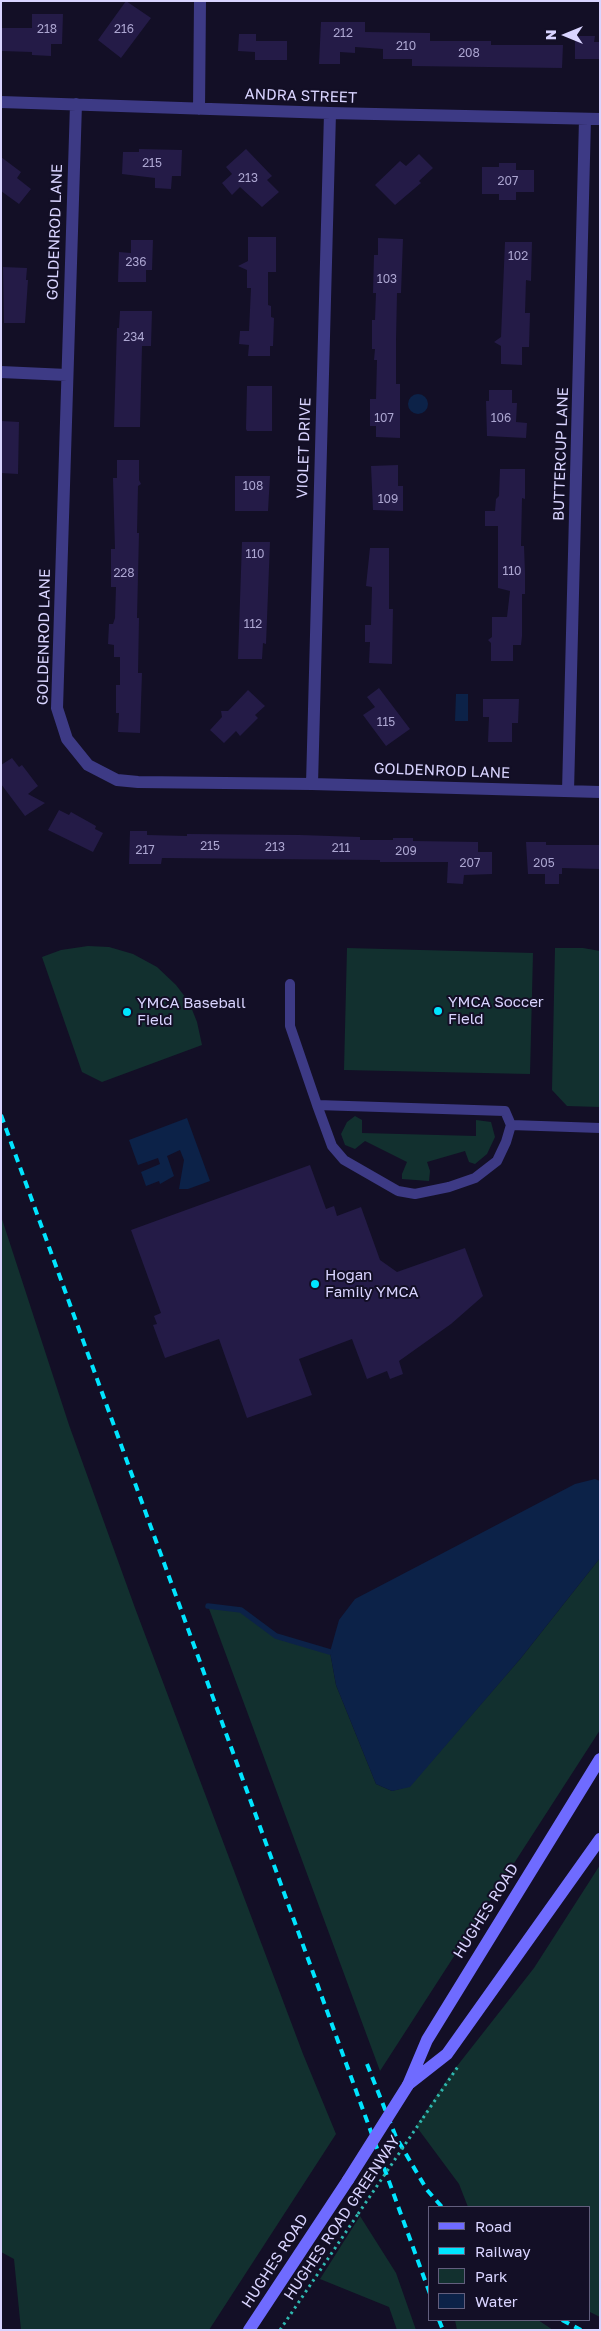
<!DOCTYPE html>
<style>
body{margin:0}
#map{position:relative;width:601px;height:2331px;overflow:hidden;background:#130f26;font-family:"Golos Text",sans-serif}
canvas{display:block}
.frame{position:absolute;inset:0;border:2px solid #d9d4ff;pointer-events:none}
.legend{position:absolute;left:428px;top:2206px;width:162px;height:115px;box-sizing:border-box;background:#130f26;border:1px solid #625e7d;margin:0;padding:6px 9px;list-style:none;font-size:15px;color:#d9d4ff}
.legend li{display:flex;align-items:center;gap:10px;height:25px}
.legend b{width:25px;border:1px solid #625e7d}
.north{position:absolute;left:541px;top:10px;width:50px;height:50px;-webkit-text-stroke:4px #130f26;paint-order:stroke;rotate:270deg;font-size:14px;font-weight:700;line-height:20px;text-align:center;color:#d9d4ff}
.north::after{content:'';display:block;margin:auto;width:18px;height:22px;background:#d9d4ff;clip-path:polygon(50% 0,100% 100%,50% 72%,0 100%)}
</style>
<div id="map">
<canvas width="601" height="2331"></canvas>
<div class="frame"></div>
<ul class="legend">
<li><b style="height:6px;background:#6f6bff"></b>Road</li>
<li><b style="height:6px;background:#00e5ff"></b>Railway</li>
<li><b style="height:14px;background:#12302f"></b>Park</li>
<li><b style="height:14px;background:#0c2248"></b>Water</li>
</ul>
<div class="north">N</div>
</div>
<script>
const context = document.querySelector('canvas').getContext('2d');
context.lineJoin = 'round';
function paint(path, color) { context.fillStyle = color; context.fill(path, 'evenodd'); }
const toPath = rows => new Path2D(rows.map(r => 'M' + r).join(''));
function strokePath(path, color, width, dash) { context.strokeStyle = color; context.lineWidth = width; context.lineCap = dash ? 'butt' : 'round'; context.setLineDash(dash || []); context.stroke(path); }
function label(font, color, halo, rows, align = 'center') {
  context.font = font + ' "Golos Text",sans-serif'; context.lineWidth = 4; context.setLineDash([]); context.textBaseline = 'middle'; context.strokeStyle = halo; context.fillStyle = color; for (const [text, x, y, turn = 0] of rows) {
    context.save(); context.translate(x, y); context.rotate((+turn || 0) * Math.PI / 180); context.textAlign = isNaN(turn) ? turn : align; if (halo) context.strokeText(text, 0, 0); context.fillText(text, 0, 0); context.restore();
  }
}
paint(toPath([
 [88,946,109,947,133,954,157,967,176,985,189,1002,197,1022,202,1045,102,1082,82,1072,42,957,61,950],
 [347,948,533,953,530,1074,344,1070],
 [555,948,583,948,600,951,600,1107,567,1106,552,1090],
 [355,1116,362,1120,362,1133,476,1136,476,1120,491,1122,495,1137,487,1154,475,1164,469,1162,465,1151,427,1162,430,1171,429,1181,402,1179,402,1174,407,1162,365,1141,355,1149,345,1145,341,1134,347,1122],
 [1,1216,69,1425,135,1608,303,2054,336,2134,209,2330,21,2330,14,2259,1,2252],
 [600,1558,600,1730,380,2071,208,1606,241,1610,276,1636,330,1652,336,1685,376,1784,392,1791,410,1786,521,1658],
 [600,1865,600,2317,590,2312,590,2207,468,2207,459,2184,416,2126,450,2075,534,1968],
 [360,2216,396,2273,416,2330,397,2330,389,2307,320,2279],
 [455,2320,538,2320,553,2330,457,2330]
]), '#12302f');
paint(toPath([
 '408 404a10 10 0 1 1 20 0a10 10 0 1 1-20 0Z',
 [456,694,468,694,468,721,455,721],
 [187,1118,210,1181,188,1189,179,1189,184,1160,180,1150,167,1156,174,1176,160,1184,159,1181,146,1186,141,1172,160,1164,158,1158,138,1165,129,1140],
 [595,1479,600,1481,600,1558,521,1658,410,1787,392,1791,376,1784,336,1685,330,1652,339,1620,355,1599,575,1484]
]), '#0c2248');
strokePath(toPath([
 [208,1606,241,1610,276,1636,330,1652]
]), '#0c2248', 5.5);
paint(toPath([
 [126,1,151,18,121,58,98,40],
 [32,14,63,14,62,44,51,44,51,56,32,55,32,52,1,51,1,28,32,28],
 [321,22,365,22,365,32,430,33,430,41,491,41,491,45,563,45,562,68,412,66,412,59,383,59,383,49,355,47,355,53,340,52,340,64,319,64],
 [239,34,256,34,256,41,287,41,287,60,255,60,255,52,238,51],
 [575,36,595,36,594,42,600,42,600,59,575,59],
 [139,149,182,150,181,176,172,176,171,189,155,188,155,178,122,174,123,152,139,152],
 [246,149,272,176,267,180,279,192,262,207,240,187,232,195,222,183,232,174,226,167],
 [419,154,433,168,419,181,421,183,395,205,375,185,400,161,406,166],
 [1,157,21,172,17,178,31,189,19,204,1,191],
 [499,163,516,163,516,170,534,170,534,192,516,192,516,200,499,200,499,194,482,194,482,167,499,167],
 [248,237,276,237,276,272,268,272,268,305,271,306,271,317,274,318,273,346,270,346,270,356,248,356,249,345,239,344,240,331,249,331,251,288,247,288,247,270,238,266,248,261],
 [378,238,403,239,401,293,397,293,396,340,396,384,400,384,400,438,376,437,376,426,370,426,370,399,376,399,377,360,374,360,375,349,372,349,372,320,375,320,376,293,373,293,374,255,378,255],
 [131,240,153,240,152,270,146,270,146,282,118,282,119,252,131,253],
 [505,242,532,242,531,281,526,280,525,313,530,313,529,347,522,347,522,365,501,364,501,346,494,342,501,337],
 [3,267,27,268,26,280,28,280,25,323,4,323],
 [120,311,152,311,151,346,142,346,140,427,114,427,117,328,119,328],
 [247,386,272,386,272,431,247,431,246,429],
 [489,390,512,390,512,403,517,403,516,422,527,423,526,438,487,436,486,401,489,401],
 [1,421,19,422,18,474,1,473],
 [117,460,139,460,139,480,141,484,138,486,137,533,139,533,137,618,139,618,138,673,142,673,140,733,118,732,119,713,116,713,116,685,120,685,120,657,114,657,114,645,108,644,109,624,113,624,115,618,116,587,111,587,111,549,115,549,113,478,117,478],
 [398,465,398,486,403,486,403,511,373,510,371,466],
 [500,469,525,469,525,499,522,498,521,546,524,546,525,573,525,594,522,594,522,636,521,645,513,645,513,661,491,661,491,643,488,640,492,637,492,617,507,617,510,591,498,588,498,526,485,526,485,511,495,511,496,499,499,496],
 [235,476,270,476,268,511,235,511],
 [242,542,270,542,266,644,263,643,262,659,238,659],
 [370,548,389,548,389,609,393,609,392,664,369,663,370,642,365,642,365,625,371,625,372,587,366,586],
 [379,688,410,729,386,746,363,715,375,707,367,697],
 [248,690,265,706,255,715,258,718,240,736,236,731,224,743,210,730,222,717,221,711,228,711],
 [483,699,519,699,518,723,512,723,512,742,488,742,489,717,483,717],
 [12,758,19,767,22,765,38,786,28,794,45,803,25,816,1,784,1,765],
 [59,810,69,815,71,812,96,826,95,829,103,833,93,852,48,830],
 [130,831,147,831,147,835,187,836,187,834,300,835,360,837,360,840,393,840,393,838,413,838,413,841,478,842,478,852,492,852,492,874,464,875,463,884,447,883,448,862,380,862,380,860,162,858,161,864,129,864],
 [526,842,546,842,546,845,600,845,600,869,562,868,562,874,559,874,559,884,545,884,545,874,528,874],
 [310,1165,326,1209,334,1206,337,1216,361,1207,380,1260,397,1272,465,1248,483,1296,451,1324,399,1361,403,1374,390,1379,387,1371,367,1379,352,1339,299,1359,312,1395,247,1418,219,1339,165,1358,153,1325,157,1324,154,1316,161,1313,131,1230]
]), '#241b47');
strokePath(toPath([
 [423,2118,459,2065],
 [280,2330,358,2214]
]), '#2fb8b0', 3, [2.5, 4]);
strokePath(toPath([
 [290,984,290,1026,317,1105,505,1111,511,1125,600,1128],
 [317,1105,332,1146,344,1160,398,1191,415,1194,449,1187,475,1178,497,1161,506,1142,511,1125]
]), '#3d3a85', 10);
strokePath(toPath([
 [1,102,330,113,600,119],
 [76,104,57,708,67,739,88,765,117,780,138,782,312,784,600,792],
 [199,109,200,1],
 [1,372,67,375],
 [312,784,330,113],
 [568,791,585,119]
]), '#3d3a85', 12);
strokePath(toPath([
 [410,2083,447,2054,600,1839],
 [408,2085,427,2040,600,1759],
 [249,2330,348,2180]
]), '#6f6bff', 12);
strokePath(toPath([
 [1,1115,430,2294],
 [367,2064,396,2137,427,2190,442,2207],
 [439,2320,443,2330],
 [562,2320,581,2330]
]), '#00e5ff', 4, [8, 6]);
strokePath(toPath([
 [358,2214,423,2118]
]), '#2fb8b0', 3, [2.5, 4]);
strokePath(toPath([
 [348,2180,408,2085]
]), '#6f6bff', 12);
for (const [x, y, r, color] of [
 [438,1011,5,"#00e5ff"],
 [127,1012,5,"#00e5ff"],
 [315,1284,5,"#00e5ff"]
]) { const dot = new Path2D(); dot.arc(x, y, r, 0, 2 * Math.PI); context.fillStyle = color; context.fill(dot); strokePath(dot, '#130f26', 2); }
label('12px', '#aca6d1', null, [
 ["218",47,29],
 ["216",124,29],
 ["212",343,33],
 ["210",406,46],
 ["208",469,53],
 ["215",152,163],
 ["213",248,178],
 ["207",508,181],
 ["102",518,256],
 ["236",136,262],
 ["103",387,279],
 ["234",134,337],
 ["107",384,418],
 ["106",501,418],
 ["108",253,486],
 ["109",388,499],
 ["110",255,554],
 ["110",512,571],
 ["228",124,573],
 ["112",253,624],
 ["115",386,722],
 ["215",210,846],
 ["213",275,847],
 ["211",341,848],
 ["217",145,850],
 ["209",406,851],
 ["207",470,863],
 ["205",544,863]
]);
label('15px', '#d9d4ff', '#130f26', [
 ["ANDRA STREET",301,96,2],
 ["GOLDENROD LANE",55,232,-88],
 ["VIOLET DRIVE",304,448,-88],
 ["BUTTERCUP LANE",561,454,-88],
 ["GOLDENROD LANE",44,637,-89],
 ["GOLDENROD LANE",442,771,2],
 ["HUGHES ROAD",486,1911,-58],
 ["HUGHES ROAD GREENWAY",342,2218,-56],
 ["HUGHES ROAD",275,2261,-57]
]);
label('15px', '#d9d4ff', '#130f26', [
 ["YMCA Soccer",448,1002],
 ["Field",448,1019],
 ["YMCA Baseball",137,1003],
 ["Field",137,1020],
 ["Hogan",325,1275],
 ["Family YMCA",325,1292]
], 'left');
</script>
